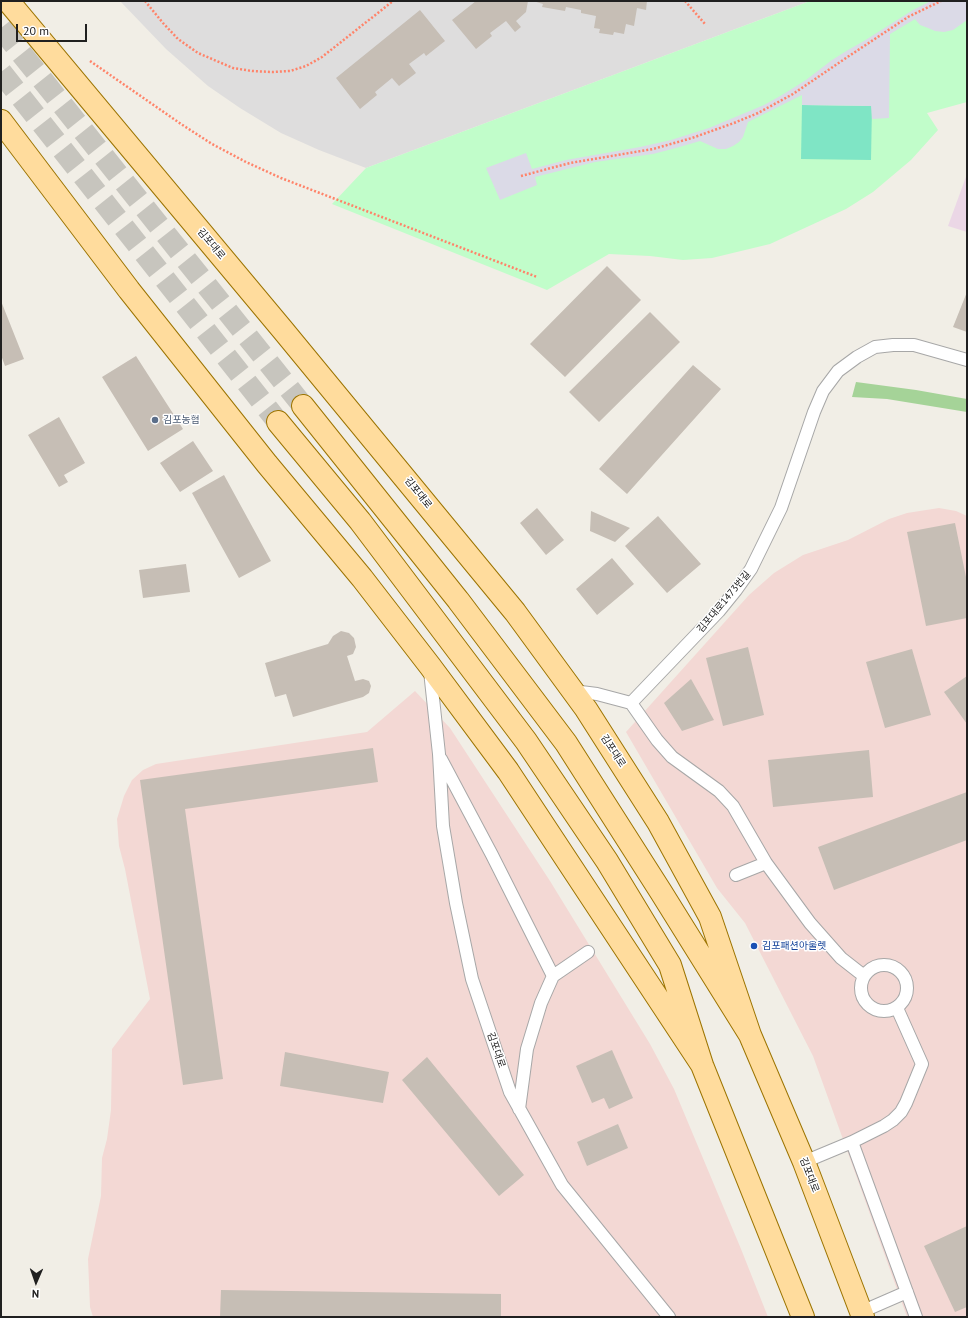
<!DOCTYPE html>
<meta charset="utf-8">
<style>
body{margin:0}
#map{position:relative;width:968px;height:1318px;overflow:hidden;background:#f1eee6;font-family:"PT Sans",sans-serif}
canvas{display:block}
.frame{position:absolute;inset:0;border:2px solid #202020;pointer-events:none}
.north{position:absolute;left:16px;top:1262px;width:40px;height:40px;-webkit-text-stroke:3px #fff;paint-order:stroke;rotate:182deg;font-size:11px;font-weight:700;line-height:16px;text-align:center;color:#202020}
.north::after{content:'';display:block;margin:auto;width:14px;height:18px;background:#202020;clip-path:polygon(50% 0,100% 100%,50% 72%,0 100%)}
.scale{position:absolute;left:16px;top:24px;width:71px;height:18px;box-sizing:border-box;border:2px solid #202020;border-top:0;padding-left:5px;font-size:12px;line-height:14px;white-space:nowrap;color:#202020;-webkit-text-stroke:3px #fff;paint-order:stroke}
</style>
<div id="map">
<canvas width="968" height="1318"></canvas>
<div class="frame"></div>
<div class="north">N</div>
<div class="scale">20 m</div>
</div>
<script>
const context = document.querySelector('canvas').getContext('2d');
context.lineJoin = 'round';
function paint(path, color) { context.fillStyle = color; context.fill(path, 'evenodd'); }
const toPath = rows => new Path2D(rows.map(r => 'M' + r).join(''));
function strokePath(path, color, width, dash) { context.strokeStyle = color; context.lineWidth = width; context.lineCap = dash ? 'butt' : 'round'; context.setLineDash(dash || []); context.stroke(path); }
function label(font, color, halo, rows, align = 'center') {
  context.font = font + ' "PT Sans","Noto Sans KR",sans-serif'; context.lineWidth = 3; context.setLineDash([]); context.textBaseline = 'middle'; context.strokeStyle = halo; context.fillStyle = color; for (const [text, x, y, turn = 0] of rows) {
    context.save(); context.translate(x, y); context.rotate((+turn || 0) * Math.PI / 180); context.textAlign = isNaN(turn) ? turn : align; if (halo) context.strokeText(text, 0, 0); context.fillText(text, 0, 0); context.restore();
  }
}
paint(toPath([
 [120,1,810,1,366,168,319,150,281,133,240,108,208,86,166,49]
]), '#dedddd');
paint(toPath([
 [939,508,956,511,967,516,967,1317,907,1317,813,1056,745,923,717,888,626,732,749,595,774,573,803,555,848,540,889,519,907,513],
 [415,691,450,728,550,881,650,1044,674,1089,741,1249,768,1317,93,1317,90,1307,88,1259,101,1196,102,1158,107,1139,111,1110,112,1049,150,999,125,869,119,846,117,819,124,796,132,780,143,770,156,764,367,732]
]), '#f3d8d4');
paint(toPath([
 [967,174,967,232,948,226]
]), '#ebd7e6');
paint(toPath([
 [856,382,916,390,967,399,967,412,887,399,852,397]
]), '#a5d398');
paint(toPath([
 [810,1,967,1,967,102,927,113,938,130,911,160,873,192,846,209,770,244,712,258,683,260,650,256,609,254,547,290,332,204,366,168]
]), '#c1fdca');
paint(toPath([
 [802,105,872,106,871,160,801,159]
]), '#7fe5c5');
paint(toPath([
 [931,1,967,1,967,20,953,30,944,32,935,31,928,28,920,25,915,19,890,34,889,118,872,119,871,106,802,105,802,95,748,122,743,137,739,142,733,146,726,149,718,149,700,141,676,148,653,154,595,162,535,177,537,185,500,200,486,168,526,153,532,169,566,160,640,147,671,140,709,128,764,105,782,95,806,80,832,60,848,50,864,41,913,10]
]), '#dbdae7');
paint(toPath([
 [476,1,528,1,526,12,516,21,521,27,515,32,506,21,490,33,492,36,476,49,452,20],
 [533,1,647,1,646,10,637,8,634,26,626,24,624,34,614,32,613,35,599,33,600,29,594,28,596,16,581,13,581,10,566,7,565,11,542,7,543,4],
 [420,10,445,41,426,56,424,53,409,64,416,73,399,86,392,78,375,92,377,95,360,109,336,78],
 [607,266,641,300,565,377,530,344],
 [967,292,967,332,953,327],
 [1,301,24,359,5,366,1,355],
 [650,312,680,342,599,422,569,392],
 [136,356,183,429,148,451,102,377],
 [693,365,721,389,627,494,599,469],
 [59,417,85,463,64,475,68,482,59,487,28,435],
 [193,441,213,471,180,492,160,463],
 [224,475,271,561,239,578,192,493],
 [537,508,564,540,546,555,520,523],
 [591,511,630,528,615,542,590,531],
 [658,516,701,564,667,593,625,546],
 [955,523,967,582,967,618,926,626,907,532],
 [612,558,634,584,597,615,576,589],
 [186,564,190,592,143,598,139,570],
 [341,631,349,633,354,638,356,647,353,654,347,656,355,681,363,679,369,681,371,686,369,693,363,697,293,717,286,694,275,697,265,663,328,644,333,636],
 [748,647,764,715,723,726,706,658],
 [912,649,931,715,885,728,866,662],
 [967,676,967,724,944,692],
 [691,679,714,720,682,731,664,703],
 [373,748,378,782,185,809,223,1079,183,1085,140,780],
 [869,750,873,797,773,807,768,760],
 [967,792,967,840,834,890,818,847],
 [612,1050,633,1098,609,1109,604,1098,592,1103,576,1066],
 [285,1052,389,1072,383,1103,280,1086],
 [427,1057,524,1175,499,1196,402,1080],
 [618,1124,628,1148,587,1166,577,1142],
 [967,1226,967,1307,955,1312,924,1246],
 [221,1290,501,1294,501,1317,220,1317]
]), '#c6beb5');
strokePath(toPath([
 [1,28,303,406],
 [1,72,278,422]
]), '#c7c5be', 22, [22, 11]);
const service = toPath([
 [430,671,439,754,443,826,456,903,472,979,510,1092,562,1185,669,1317],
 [573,691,597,694,631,703],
 [441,759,492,855,553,976],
 [736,875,766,863],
 '861 988a23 23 0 1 1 46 0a23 23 0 1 1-46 0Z',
 [864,976,841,958,810,923,766,863,733,806,719,791,672,757,657,740,631,703,719,611,736,590,751,569,781,508,814,412,823,391,838,371,857,357,875,347,893,345,914,345,967,360],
 [897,1008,922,1064,906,1103,901,1112,893,1120,884,1126,852,1142,916,1317],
 [519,1109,527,1049,541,1003,553,976,588,952],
 [804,1162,852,1142],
 [861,1312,907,1292]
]);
const primary = toPath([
 [8,1,282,329,515,612,586,709,658,822,710,917,750,1035],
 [1,121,129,290,267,464,362,578,430,666,508,771,702,1065],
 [303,406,458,600,566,743,661,892,750,1035,804,1162,863,1317],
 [278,422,360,521,526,741,607,861,670,965,702,1065,803,1317]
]);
strokePath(service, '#a7a7a7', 14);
strokePath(primary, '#9c7400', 24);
strokePath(toPath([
 [145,1,163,23,178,39,198,53,233,68,252,71,272,72,290,71,306,66,322,57,393,1],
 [685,1,705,24],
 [90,61,181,124,212,144,246,162,281,178,537,277],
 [521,176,570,163,653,149,692,138,734,123,758,113,793,94,846,58,908,17,941,1]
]), '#ff8369', 2.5, [2, 2]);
strokePath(service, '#fff', 12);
strokePath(primary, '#ffdc9d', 22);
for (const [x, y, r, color] of [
 [155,420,4,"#5c6f8a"],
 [754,946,4,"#1a4fb4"]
]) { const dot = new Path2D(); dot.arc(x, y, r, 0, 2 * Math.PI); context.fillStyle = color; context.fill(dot); strokePath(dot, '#fff', 1.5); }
label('10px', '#202020', '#fff', [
 ["김포대로",211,244,50],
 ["김포대로",418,493,51],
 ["김포대로1473번길",724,602,-50],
 ["김포대로",613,751,57],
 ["김포대로",496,1050,71],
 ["김포대로",809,1175,69]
]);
label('10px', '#4e5e75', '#fff', [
 ["김포농협",163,420]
], 'left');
label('10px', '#164399', '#fff', [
 ["김포패션아울렛",762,946]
], 'left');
</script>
